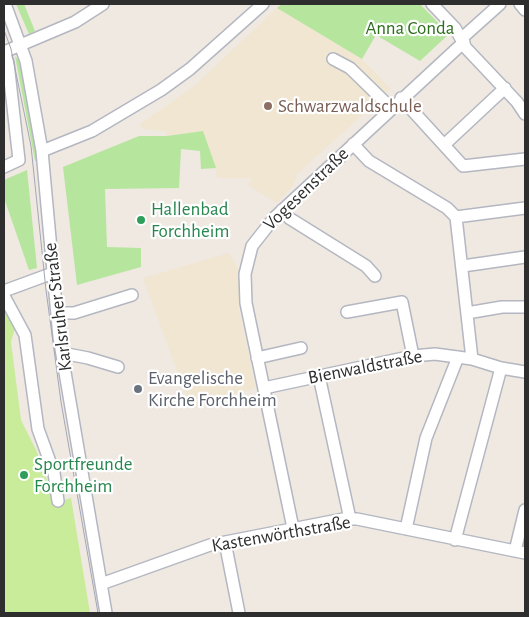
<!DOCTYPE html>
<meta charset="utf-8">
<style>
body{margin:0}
#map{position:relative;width:529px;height:617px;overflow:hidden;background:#efe9e1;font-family:"Alegreya Sans",sans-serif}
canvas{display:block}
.frame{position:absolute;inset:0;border:5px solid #2e2e2e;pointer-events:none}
</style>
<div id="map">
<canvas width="529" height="617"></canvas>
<div class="frame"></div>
</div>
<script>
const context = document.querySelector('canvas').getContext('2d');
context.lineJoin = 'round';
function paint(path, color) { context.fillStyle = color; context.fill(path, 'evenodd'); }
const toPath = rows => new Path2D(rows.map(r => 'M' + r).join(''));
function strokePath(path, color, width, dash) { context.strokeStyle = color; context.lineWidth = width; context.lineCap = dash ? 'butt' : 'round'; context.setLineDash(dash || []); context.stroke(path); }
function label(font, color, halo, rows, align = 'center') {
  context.font = font + ' "Alegreya Sans",sans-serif'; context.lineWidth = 4.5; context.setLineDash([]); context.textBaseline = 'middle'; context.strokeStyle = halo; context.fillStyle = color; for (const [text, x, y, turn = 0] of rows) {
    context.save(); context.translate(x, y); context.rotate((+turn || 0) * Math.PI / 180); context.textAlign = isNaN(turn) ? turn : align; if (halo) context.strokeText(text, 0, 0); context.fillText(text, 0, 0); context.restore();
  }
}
paint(toPath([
 [277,8,362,59,391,89,297,174,293,186,277,203,248,185,251,178,218,178,203,131,167,136,165,131,142,129,140,124,193,87],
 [229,253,239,270,239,310,256,388,191,409,143,278]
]), '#f0e6d1');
paint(toPath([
 [16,4,24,4,35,31,29,34],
 [282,4,420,4,449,34,420,61,376,35,362,59,277,8],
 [15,56,22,63,29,112,39,161,35,161],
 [203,131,216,168,201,169,200,151,181,149,179,188,105,189,107,247,141,248,141,267,77,285,63,167,139,136,167,136],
 [27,170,37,268,29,270,4,198,4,180]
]), '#b6e59e');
paint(toPath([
 [4,306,15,328,11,342,21,420,37,452,55,503,71,498,90,613,4,613]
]), '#c9ec9a');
const minor = toPath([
 [5,4,26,61,42,151,59,337,106,613],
 [432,4,455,28,466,48,517,102,525,114],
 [520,4,525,10],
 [462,38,500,4],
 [333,59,350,68,391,108],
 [401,98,463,166,525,159],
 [353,144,369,161,447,208,456,217,472,359],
 [444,145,505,88],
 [42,151,92,131,161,90,190,69,263,4],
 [4,167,19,160,8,63,4,52,75,22,103,4],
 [282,210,289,218,366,266,375,276],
 [456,217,525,208],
 [463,266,525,257],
 [4,291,53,273],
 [4,296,25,335,38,429,54,473,58,501],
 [347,312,402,302,413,356],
 [57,313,74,313,132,295],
 [467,313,502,307,525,307],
 [62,353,88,358,118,367],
 [257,358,301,348],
 [319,376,350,519],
 [264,388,413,356,435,354,472,359,501,368,525,372],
 [293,528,246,303,245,274,252,246,274,218,464,42],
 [406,529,426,438,458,357],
 [455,540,501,368],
 [225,542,239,613],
 [515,551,525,510],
 [101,584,210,545,343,519,357,519,525,553]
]);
strokePath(minor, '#b4b7c1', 14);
strokePath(minor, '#fff', 11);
strokePath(toPath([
 [4,30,11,49,31,146,46,290,61,402,98,613]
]), '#a3a6b8', 1);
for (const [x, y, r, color] of [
 [268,106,5,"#8d6e63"],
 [141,220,5,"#2e9e5b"],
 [138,389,5,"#6b7280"],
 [24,475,5,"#2e9e5b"]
]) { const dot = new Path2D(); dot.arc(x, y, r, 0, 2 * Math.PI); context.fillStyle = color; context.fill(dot); strokePath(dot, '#fff', 2); }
label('19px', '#2c6e1b', '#fff', [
 ["Anna Conda",410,28]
]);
label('19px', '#785e54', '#fff', [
 ["Schwarzwaldschule",278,106]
], 'left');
label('19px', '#2e2e2e', '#fff', [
 ["Vogesenstraße",306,189,-44],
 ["Karlsruher Straße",58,307,-97],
 ["Bienwaldstraße",365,367,-11],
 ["Kastenwörthstraße",281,534,-10]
]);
label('19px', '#27864d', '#fff', [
 ["Hallenbad",151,209],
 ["Forchheim",151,231],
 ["Sportfreunde",34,464],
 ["Forchheim",34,486]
], 'left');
label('19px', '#5b616d', '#fff', [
 ["Evangelische",148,378],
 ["Kirche Forchheim",148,400]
], 'left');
</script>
